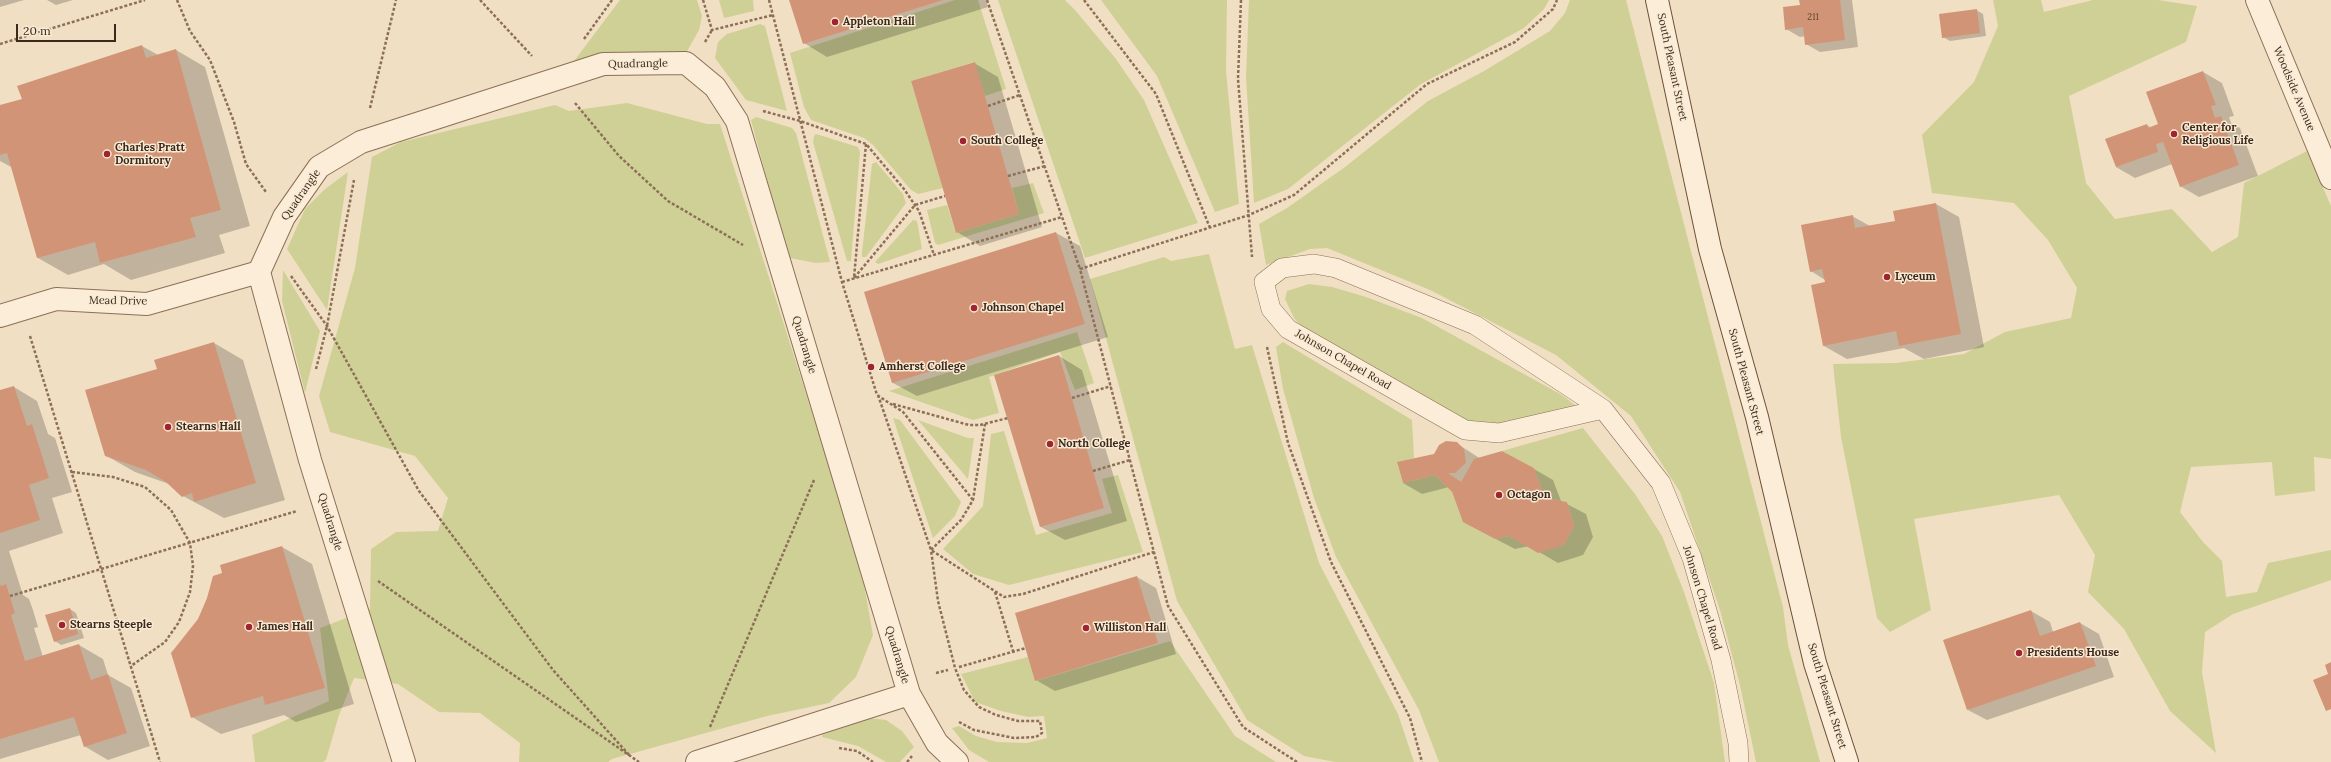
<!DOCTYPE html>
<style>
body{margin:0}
#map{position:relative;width:2331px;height:762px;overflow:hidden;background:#f1dfc3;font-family:Lora,serif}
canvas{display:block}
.scale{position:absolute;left:16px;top:24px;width:100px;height:18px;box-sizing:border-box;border:2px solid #3c291d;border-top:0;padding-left:5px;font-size:12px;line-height:14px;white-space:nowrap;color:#3c291d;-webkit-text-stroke:3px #f8ead3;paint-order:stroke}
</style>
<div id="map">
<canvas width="2331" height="762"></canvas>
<div class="scale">20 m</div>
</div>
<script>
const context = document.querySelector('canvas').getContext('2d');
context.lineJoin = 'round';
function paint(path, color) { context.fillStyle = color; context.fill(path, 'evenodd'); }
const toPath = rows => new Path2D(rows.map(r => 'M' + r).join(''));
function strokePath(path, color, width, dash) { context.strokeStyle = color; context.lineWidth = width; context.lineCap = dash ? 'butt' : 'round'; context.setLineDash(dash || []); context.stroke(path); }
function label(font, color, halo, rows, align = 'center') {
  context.font = font + ' Lora,serif'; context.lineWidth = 3; context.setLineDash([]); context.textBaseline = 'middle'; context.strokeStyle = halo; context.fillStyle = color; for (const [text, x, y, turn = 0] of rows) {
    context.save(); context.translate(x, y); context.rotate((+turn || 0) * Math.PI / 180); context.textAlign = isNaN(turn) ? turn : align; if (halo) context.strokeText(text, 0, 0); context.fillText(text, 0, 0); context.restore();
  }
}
paint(toPath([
 [620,0,697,0,702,16,699,30,685,55,653,52,612,56,568,69],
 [719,0,753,0,754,11,724,18],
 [955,0,978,0,1006,89,985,96,974,62,911,81,943,188,918,194,911,190,873,145,864,138,811,120,804,107,790,53],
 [998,0,1065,0,1075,10,1116,59,1144,100,1198,223,1085,258],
 [1101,0,1227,0,1226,71,1239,204,1215,212,1157,76],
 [1249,0,1549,0,1544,9,1524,28,1421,84,1288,189,1254,203,1246,77],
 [1570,0,1626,0,1783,607,1788,645,1820,762,1756,762,1740,685,1720,610,1680,492,1631,416,1556,355,1430,290,1327,248,1310,249,1266,265,1259,224,1287,208,1345,167,1428,101,1484,71,1550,31,1565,13],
 [1993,0,2041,0,2044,12,2093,0,2158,0,2197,6,2186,42,2069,96,2086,183,2115,219,2172,209,2212,252,2238,237,2244,183,2307,151,2331,206,2331,459,2314,457,2315,491,2275,496,2272,462,2191,467,2180,512,2203,542,2222,561,2226,597,2257,592,2268,563,2331,550,2331,580,2233,614,2205,632,2202,672,2216,753,2170,711,2124,629,2088,592,2095,555,2059,495,1914,519,1931,610,1890,632,1877,618,1841,437,1833,364,1896,363,1964,354,2005,332,2071,318,2077,288,2048,240,2014,203,1932,193,1922,135,1974,82,1998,26],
 [760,24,765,26,787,111,746,100,715,58,718,42,727,34],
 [627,103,707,124,720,124,854,544,865,590,873,635,856,677,829,703,767,716,612,759,608,762,519,762,520,743,480,713,439,712,398,684,354,678,339,715,326,760,323,762,255,762,252,735,329,701,320,628,370,609,371,549,396,532,438,531,448,498,415,456,330,432,319,396,355,268,372,157,401,142,555,105,569,111],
 [756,117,792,128,796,133,830,262,816,263,790,258,783,240,751,120],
 [816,134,858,147,860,152,851,261,847,261,813,142,814,136],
 [876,162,903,194,906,203,866,257,862,257,862,252,872,164],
 [348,172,327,310,287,249,305,209,325,189],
 [1033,183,1044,213,938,245,935,243,927,210,947,205,956,233,1019,214,1012,188],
 [913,220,917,221,922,249,878,264,875,262],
 [1209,254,1235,349,1252,345,1319,563,1398,714,1414,762,1335,762,1304,756,1247,720,1177,601,1090,279,1164,257,1171,261],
 [283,270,320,331,305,393,282,301],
 [1309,284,1332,287,1366,297,1422,318,1562,395,1576,406,1503,424,1482,424,1467,420,1306,332,1294,318,1285,299,1287,291],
 [1077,332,1094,383,1075,390,1060,352,989,377,999,413,973,420,889,391],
 [1283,342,1412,420,1414,458,1397,463,1403,483,1435,475,1452,492,1463,522,1495,539,1509,536,1564,545,1574,526,1567,502,1545,498,1534,468,1502,451,1583,428,1635,494,1662,536,1684,592,1714,683,1725,762,1439,762,1419,710,1336,557,1314,498,1283,389,1276,347],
 [893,418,900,420,961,502,955,516,933,538],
 [918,420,968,438,974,438,968,479],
 [1004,431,1036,535,1112,513,1102,479,1118,475,1143,552,1009,585,973,574,943,549,983,506,991,434],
 [1170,641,1235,736,1276,762,989,762,969,750,952,728,959,726,976,736,997,742,1027,743,1047,738,1044,716,1028,717,1001,711,975,702,961,674,1028,657,1036,681],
 [869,718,886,720,902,731,914,747,900,762,886,762,858,746,822,737,823,732]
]), '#cfd096');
paint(toPath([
 [0,0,24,0,0,7],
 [47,0,73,0,56,5],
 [790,0,986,0,988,7,827,57,804,43],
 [1800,0,1852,0,1858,47,1820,52,1806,44,1805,36,1800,37,1786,29,1801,6],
 [1976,10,1983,14,1986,36,1950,41,1943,37],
 [142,46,158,55,176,50,205,67,250,226,219,235,225,253,131,280,104,264,68,275,38,258,13,168,0,161,0,106,23,99],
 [974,63,998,77,1042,227,980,246,957,232],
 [2203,72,2222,83,2234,116,2229,117,2231,123,2240,128,2258,176,2199,197,2180,186,2172,164,2135,178,2116,167,2147,125,2152,128,2160,124],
 [1936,204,1959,217,1984,347,1924,359,1904,348,1847,359,1824,346,1826,283,1825,280,1811,271,1852,216,1870,226,1896,222],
 [1056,233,1080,246,1108,337,917,396,893,383,865,292],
 [214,343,243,360,285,500,224,518,183,496,169,484,135,472,105,455,158,370],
 [1059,356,1082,370,1127,521,1065,540,1041,527],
 [14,387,37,401,48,434,55,438,72,492,52,498,63,533,9,551,23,595,29,599,33,610,38,627,34,628,43,657,79,645,103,659,108,675,131,688,150,746,108,760,84,746,81,735,0,759,0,391],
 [1456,443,1481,459,1534,469,1553,480,1561,501,1586,514,1593,537,1583,555,1558,563,1529,546,1515,549,1463,522,1453,491,1449,487,1422,494,1403,483,1434,455],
 [282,547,312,564,354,704,296,722,284,715,221,734,192,717,199,620],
 [1137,577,1156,588,1176,654,1055,691,1036,680],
 [70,609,76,613,84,638,61,645,55,641],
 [2031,611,2050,622,2053,632,2080,623,2099,634,2114,677,1987,720,1968,710]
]), '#0003');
paint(toPath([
 [789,0,943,0,803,44],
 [1799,0,1840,0,1845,40,1805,45,1803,27,1785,30,1783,7,1800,5],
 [1977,9,1980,33,1942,38,1939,14],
 [142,45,146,58,176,49,221,210,190,218,196,237,100,263,95,242,37,258,7,153,0,155,0,105,22,99,17,86],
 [975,62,1019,214,956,233,911,81],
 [2203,71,2216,105,2211,106,2215,118,2221,116,2239,165,2180,187,2163,142,2156,144,2158,152,2116,167,2105,139,2147,124,2148,128,2158,124,2146,92],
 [1936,203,1961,334,1899,346,1896,331,1823,346,1811,285,1825,282,1822,269,1810,272,1801,225,1853,215,1855,228,1895,221,1893,211],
 [1056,232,1085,324,892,383,864,292],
 [214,342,256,483,194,502,192,493,182,497,166,482,146,470,105,456,85,390,157,369,154,360],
 [1059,355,1104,508,1040,527,994,375],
 [14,386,27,426,32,424,49,478,29,485,40,520,0,533,0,390],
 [1446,441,1457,442,1464,449,1466,463,1455,473,1448,473,1461,482,1474,459,1502,451,1534,468,1545,498,1567,502,1574,526,1564,545,1538,553,1509,536,1495,539,1463,522,1452,492,1435,475,1403,483,1397,462,1434,454,1439,445],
 [282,546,325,688,265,705,263,696,191,718,171,653,198,619,207,598,213,576,222,573,220,565],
 [1137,576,1158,643,1035,681,1015,613],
 [0,583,1,586,6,584,15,613,11,615,25,661,79,644,91,680,108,674,127,733,84,747,74,717,0,739],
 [70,608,78,634,54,642,45,615],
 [2031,610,2040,636,2080,622,2096,666,1967,710,1943,640],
 [2331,662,2331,709,2326,711,2313,680,2328,674,2325,665]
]), '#d29476');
const lane = toPath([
 [1603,409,1499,433,1465,430,1288,329,1271,309,1264,282,1282,268,1314,264,1336,268,1475,325,1603,409,1661,483,1692,558,1721,660,1738,743,1739,762]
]);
const street = toPath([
 [2257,0,2331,178],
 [0,316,56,299,147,304,259,272],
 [909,694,937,743,957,762],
 [404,762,310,460,259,272,284,217,319,167,361,142,603,64,686,63,715,87,737,121,909,694,697,762]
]);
const secondary = toPath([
 [1657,0,1710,249,1757,417,1815,663,1847,762]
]);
strokePath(lane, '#8d6f58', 20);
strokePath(street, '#8d6f58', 24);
strokePath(secondary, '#6f503b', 24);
strokePath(toPath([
 [177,0,190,31,210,60,234,122,246,164,266,192],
 [480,0,532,56],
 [703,0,712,30,773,15],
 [769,0,842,282,877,395,903,412,973,500],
 [987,0,1080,269],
 [1084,0,1156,94,1210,228],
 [1241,0,1238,79,1252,257],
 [584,39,612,0],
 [705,42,712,30],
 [0,44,145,0],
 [575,103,619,156,668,201,743,245],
 [988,106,1020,95],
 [370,108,396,0],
 [763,111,800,121,866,144,904,189,919,211,934,255],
 [866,144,854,278,915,205,945,196],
 [1008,176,1045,166],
 [291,276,327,326,419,491,553,670,630,756],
 [842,282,1062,217],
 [30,336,160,762],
 [1267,347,1288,443,1331,562,1410,718,1422,762],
 [316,369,327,326,354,180],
 [878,395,931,550,1004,597,1023,594,1154,552],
 [1072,398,1111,386],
 [893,404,969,425,980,425,1008,418],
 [1093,471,1130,460],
 [72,472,113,477,145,487,171,510,190,543,193,566,190,592,179,622,165,642,131,666],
 [378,581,639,762],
 [995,592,1013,651],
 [10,596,297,511],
 [959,667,1026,648],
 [936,673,948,670],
 [959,722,974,730,1014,738,1036,737,1042,733,1040,721,1018,721,996,715,979,707,964,690,955,668,938,601,931,550,961,520,973,500,985,424],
 [710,727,814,480],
 [839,748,857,751,873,762],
 [907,762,912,756],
 [1297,762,1243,727,1168,606,1080,269,1249,215,1294,195,1427,84,1515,42,1553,9,1557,0]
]), '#8d6f58', 2.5, [3, 2]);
strokePath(lane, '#fbedd7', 19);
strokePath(street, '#fbedd7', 22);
strokePath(secondary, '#fbedd7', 22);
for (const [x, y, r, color] of [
 [835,22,4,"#a02330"],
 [2174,134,4,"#a02330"],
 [963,141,4,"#a02330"],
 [107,154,4,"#a02330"],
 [1887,277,4,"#a02330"],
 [974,308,4,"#a02330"],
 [871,367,4,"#a02330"],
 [168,427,4,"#a02330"],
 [1050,444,4,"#a02330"],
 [1499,495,4,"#a02330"],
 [62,625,4,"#a02330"],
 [249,627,4,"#a02330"],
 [1086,628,4,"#a02330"],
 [2019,653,4,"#a02330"]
]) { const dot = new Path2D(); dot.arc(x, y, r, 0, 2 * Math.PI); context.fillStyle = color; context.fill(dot); strokePath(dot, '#f8ead3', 1.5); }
label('9px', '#624433', null, [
 ["211",1813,17]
]);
label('bold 11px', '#3c291d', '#f8ead3', [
 ["Appleton Hall",843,22],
 ["Center for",2182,128],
 ["Religious Life",2182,141],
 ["South College",971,141],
 ["Charles Pratt",115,148],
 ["Dormitory",115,161],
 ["Lyceum",1895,277],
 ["Johnson Chapel",982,308],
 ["Amherst College",879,367],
 ["Stearns Hall",176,427],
 ["North College",1058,444],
 ["Octagon",1507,495],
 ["Stearns Steeple",70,625],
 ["James Hall",257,627],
 ["Williston Hall",1094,628],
 ["Presidents House",2027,653]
], 'left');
label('11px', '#3c291d', '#f8ead3', [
 ["Quadrangle",638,64,-1],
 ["South Pleasant Street",1672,67,78],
 ["Woodside Avenue",2294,89,67],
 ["Quadrangle",301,195,-55],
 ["Mead Drive",118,301,1],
 ["Quadrangle",804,345,73],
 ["Johnson Chapel Road",1343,360,30],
 ["South Pleasant Street",1746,382,75],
 ["Quadrangle",330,522,73],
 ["Johnson Chapel Road",1702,598,73],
 ["Quadrangle",897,655,73],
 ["South Pleasant Street",1827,696,73]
]);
</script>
